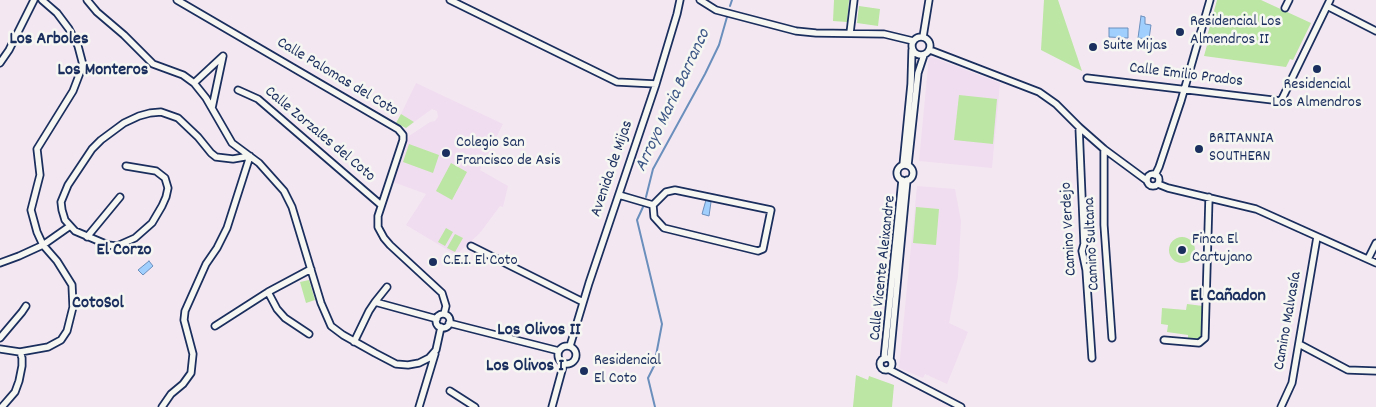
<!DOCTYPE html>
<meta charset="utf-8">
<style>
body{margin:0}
canvas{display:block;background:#f3e7f1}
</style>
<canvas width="1376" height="407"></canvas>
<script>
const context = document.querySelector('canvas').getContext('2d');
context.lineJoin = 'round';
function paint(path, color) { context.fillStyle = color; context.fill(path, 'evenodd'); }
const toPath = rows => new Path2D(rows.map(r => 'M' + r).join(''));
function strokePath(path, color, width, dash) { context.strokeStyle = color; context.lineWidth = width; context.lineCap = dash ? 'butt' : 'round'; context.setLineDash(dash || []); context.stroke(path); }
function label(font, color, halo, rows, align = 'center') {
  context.font = font + ' Dekko,sans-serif'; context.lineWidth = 5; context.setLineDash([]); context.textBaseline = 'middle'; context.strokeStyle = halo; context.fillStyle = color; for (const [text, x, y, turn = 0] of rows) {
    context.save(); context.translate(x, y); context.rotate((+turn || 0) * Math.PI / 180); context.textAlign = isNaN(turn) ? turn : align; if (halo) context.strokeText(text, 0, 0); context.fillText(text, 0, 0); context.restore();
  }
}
paint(toPath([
 [929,56,1000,83,992,168,919,161],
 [416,83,503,124,480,170,508,186,503,207,500,206,480,233,456,255,406,225,426,194,393,182,409,136,430,122,435,121,438,117,437,111,432,109,414,122,401,114],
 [917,186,955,189,961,221,958,277,949,323,968,332,947,384,925,374,923,378,899,368]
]), '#f1ddf0');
paint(toPath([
 [834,0,849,0,847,22,833,21],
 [1044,0,1058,0,1082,71,1041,50],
 [1217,0,1261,0,1311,23,1293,60,1290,59,1286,67,1204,56,1207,45,1205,44],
 [859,6,880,9,878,26,857,23],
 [959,95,997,99,993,144,954,140],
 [401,114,414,122,406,128,396,123],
 [409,144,439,155,433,173,403,162],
 [451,163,467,172,452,200,436,191],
 [916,207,939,209,936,245,913,243],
 [446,228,453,232,445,246,438,242],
 [455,234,463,238,455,252,447,248],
 '1169 250a13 13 0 1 1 26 0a13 13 0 1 1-26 0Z',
 [309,280,315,300,306,303,300,282],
 [1187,304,1203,306,1202,337,1199,341,1188,340,1188,335,1167,332,1168,325,1161,324,1162,308,1186,310],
 [856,375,868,380,869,376,894,385,892,407,853,407]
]), '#bce6a3');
const water = toPath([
 [1141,16,1145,17,1145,24,1151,25,1149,39,1138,38,1141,16],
 [1109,28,1128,28,1128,38,1109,37,1109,28],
 [706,200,711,202,709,216,702,214,706,200],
 [149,261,153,266,143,275,138,270,149,261]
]);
paint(water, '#a1cffd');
strokePath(water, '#6b8fbd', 1);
strokePath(toPath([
 [730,6,732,0],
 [646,197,653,169,705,74,719,45,727,17],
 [643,207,637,220,662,324,654,366,648,378,655,407]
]), '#6b8fbd', 2);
const minor = toPath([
 [87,0,97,12,124,35,153,64,183,75,194,83,206,98,232,143,259,163,284,191,292,207,321,303,331,326,343,335,375,353,396,364,408,365,419,363,429,358,436,350,441,327],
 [177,0,398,129,403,135,403,140,378,216,378,227,384,238,390,245,442,293,446,306,444,314],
 [450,0,617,82,656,84],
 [700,0,716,10,796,31,816,33,884,34,913,41],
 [1327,6,1376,31],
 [1285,8,1289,0],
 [850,33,854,0],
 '912 46a9 9 0 1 1 18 0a9 9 0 1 1-18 0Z',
 [923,37,929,0],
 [930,50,1039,92,1056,104,1079,127,1104,149,1146,180],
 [0,63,9,50,34,0],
 [1087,78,1281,101,1330,0],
 [194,83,223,56],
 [238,90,258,99,381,205],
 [212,108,223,56],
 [1079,127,1084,244,1082,251,1086,270,1092,358],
 [1104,149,1104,225,1112,338],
 [903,165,911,84,912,50],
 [908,165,918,73,924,55],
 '897 173a8 8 0 1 1 16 0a8 8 0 1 1-16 0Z',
 [126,166,156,171,165,178,168,188,166,197,162,206,152,223,135,238,117,246,108,245,75,231,65,220,62,210,61,202,68,185,92,149,101,140,124,123,139,116,150,113,161,112,178,118,198,137,211,153,216,157,233,159,250,156,227,228,217,248,206,264,185,311,184,320,193,354,191,373,183,384,171,394,162,407],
 '1147 180a6 6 0 1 1 12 0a6 6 0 1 1-12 0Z',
 [1155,175,1159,167,1181,101,1210,0],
 [1158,184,1168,188,1256,209,1376,263],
 [675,190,771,210,763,249,758,251,664,228,654,217,653,205,666,192,675,190],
 [619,195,653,205],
 [87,237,120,197],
 [471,246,583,302],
 [1368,259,1376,243],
 [0,263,19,256,43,245,70,226],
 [268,292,277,309,285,318,309,334],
 [375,302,387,287],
 '436 321a7 7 0 1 1 14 0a7 7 0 1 1-14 0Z',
 [449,323,559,351],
 [215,326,268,292,311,269],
 [0,338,22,312,26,306],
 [1164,340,1199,343,1205,338,1209,197],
 [354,342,369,311,375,302,437,319],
 [1299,344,1348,370,1376,371],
 [570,346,589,283,656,84,677,14,680,0],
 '558 355a9 9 0 1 1 18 0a9 9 0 1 1-18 0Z',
 [0,349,20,352,48,347,61,340,67,331,73,307,72,285,57,261,43,245,37,232,31,210,40,175,37,149,73,91,83,65,78,46,69,29,57,13,42,0],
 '880 364a6 6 0 1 1 12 0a6 6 0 1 1-12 0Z',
 [884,359,902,180],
 [890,359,907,180],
 [890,370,961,407],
 [450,391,475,407],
 [2,407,15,392,19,381,22,366,22,358,20,352],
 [419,407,435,354],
 [552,407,564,363],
 [1281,407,1292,383,1317,237]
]);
strokePath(minor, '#1b2f5e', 9);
strokePath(minor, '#f6f6f2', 5.5);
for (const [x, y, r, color] of [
 [1180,32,5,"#1b2f5e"],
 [1093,47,5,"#1b2f5e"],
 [1317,69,5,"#1b2f5e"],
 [1199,149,5,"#1b2f5e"],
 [446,153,5,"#1b2f5e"],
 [1182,250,5,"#1b2f5e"],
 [433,262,5,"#1b2f5e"],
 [584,371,5,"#1b2f5e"]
]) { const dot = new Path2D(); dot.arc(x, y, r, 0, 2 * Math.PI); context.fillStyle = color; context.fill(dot); strokePath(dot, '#f6f6f2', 2); }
label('16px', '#1b2f5e', '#f6f6f2', [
 ["Residencial Los",1190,23],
 ["Almendros II",1190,41],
 ["Suite Mijas",1103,47],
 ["Residencial",1317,86,"center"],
 ["Los Almendros",1317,104,"center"],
 ["BRITANNIA",1209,140],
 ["SOUTHERN",1209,158],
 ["Colegio San",456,144],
 ["Francisco de Asis",456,162],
 ["Finca El",1192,241],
 ["Cartujano",1192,259],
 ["C.E.I. El Coto",443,262],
 ["Residencial",594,362],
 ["El Coto",594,380]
], 'left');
label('16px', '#1b2f5e', '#f6f6f2', [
 ["Calle Emilio Prados",1186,76,7],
 ["Calle Palomas del Coto",337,78,31],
 ["Calle Zorzales del Coto",319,135,40],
 ["Avenida de Mijas",613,169,-71],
 ["Camino Verdejo",1070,229,-93],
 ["Camino Sultana",1093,244,-93],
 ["Calle Vicente Aleixandre",884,268,-84],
 ["Camino Malvasía",1289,321,-80]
]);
label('bold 18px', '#1b2f5e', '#f6f6f2', [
 ["Los Arboles",49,41],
 ["Los Monteros",103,72],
 ["El Corzo",124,252],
 ["El Cañadon",1228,298],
 ["CotoSol",98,305],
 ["Los Olivos II",539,332],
 ["Los Olivos I",525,368]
]);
label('italic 18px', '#3c5786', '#f6f6f2', [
 ["Arroyo Maria Barranco",674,101,-65]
]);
</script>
